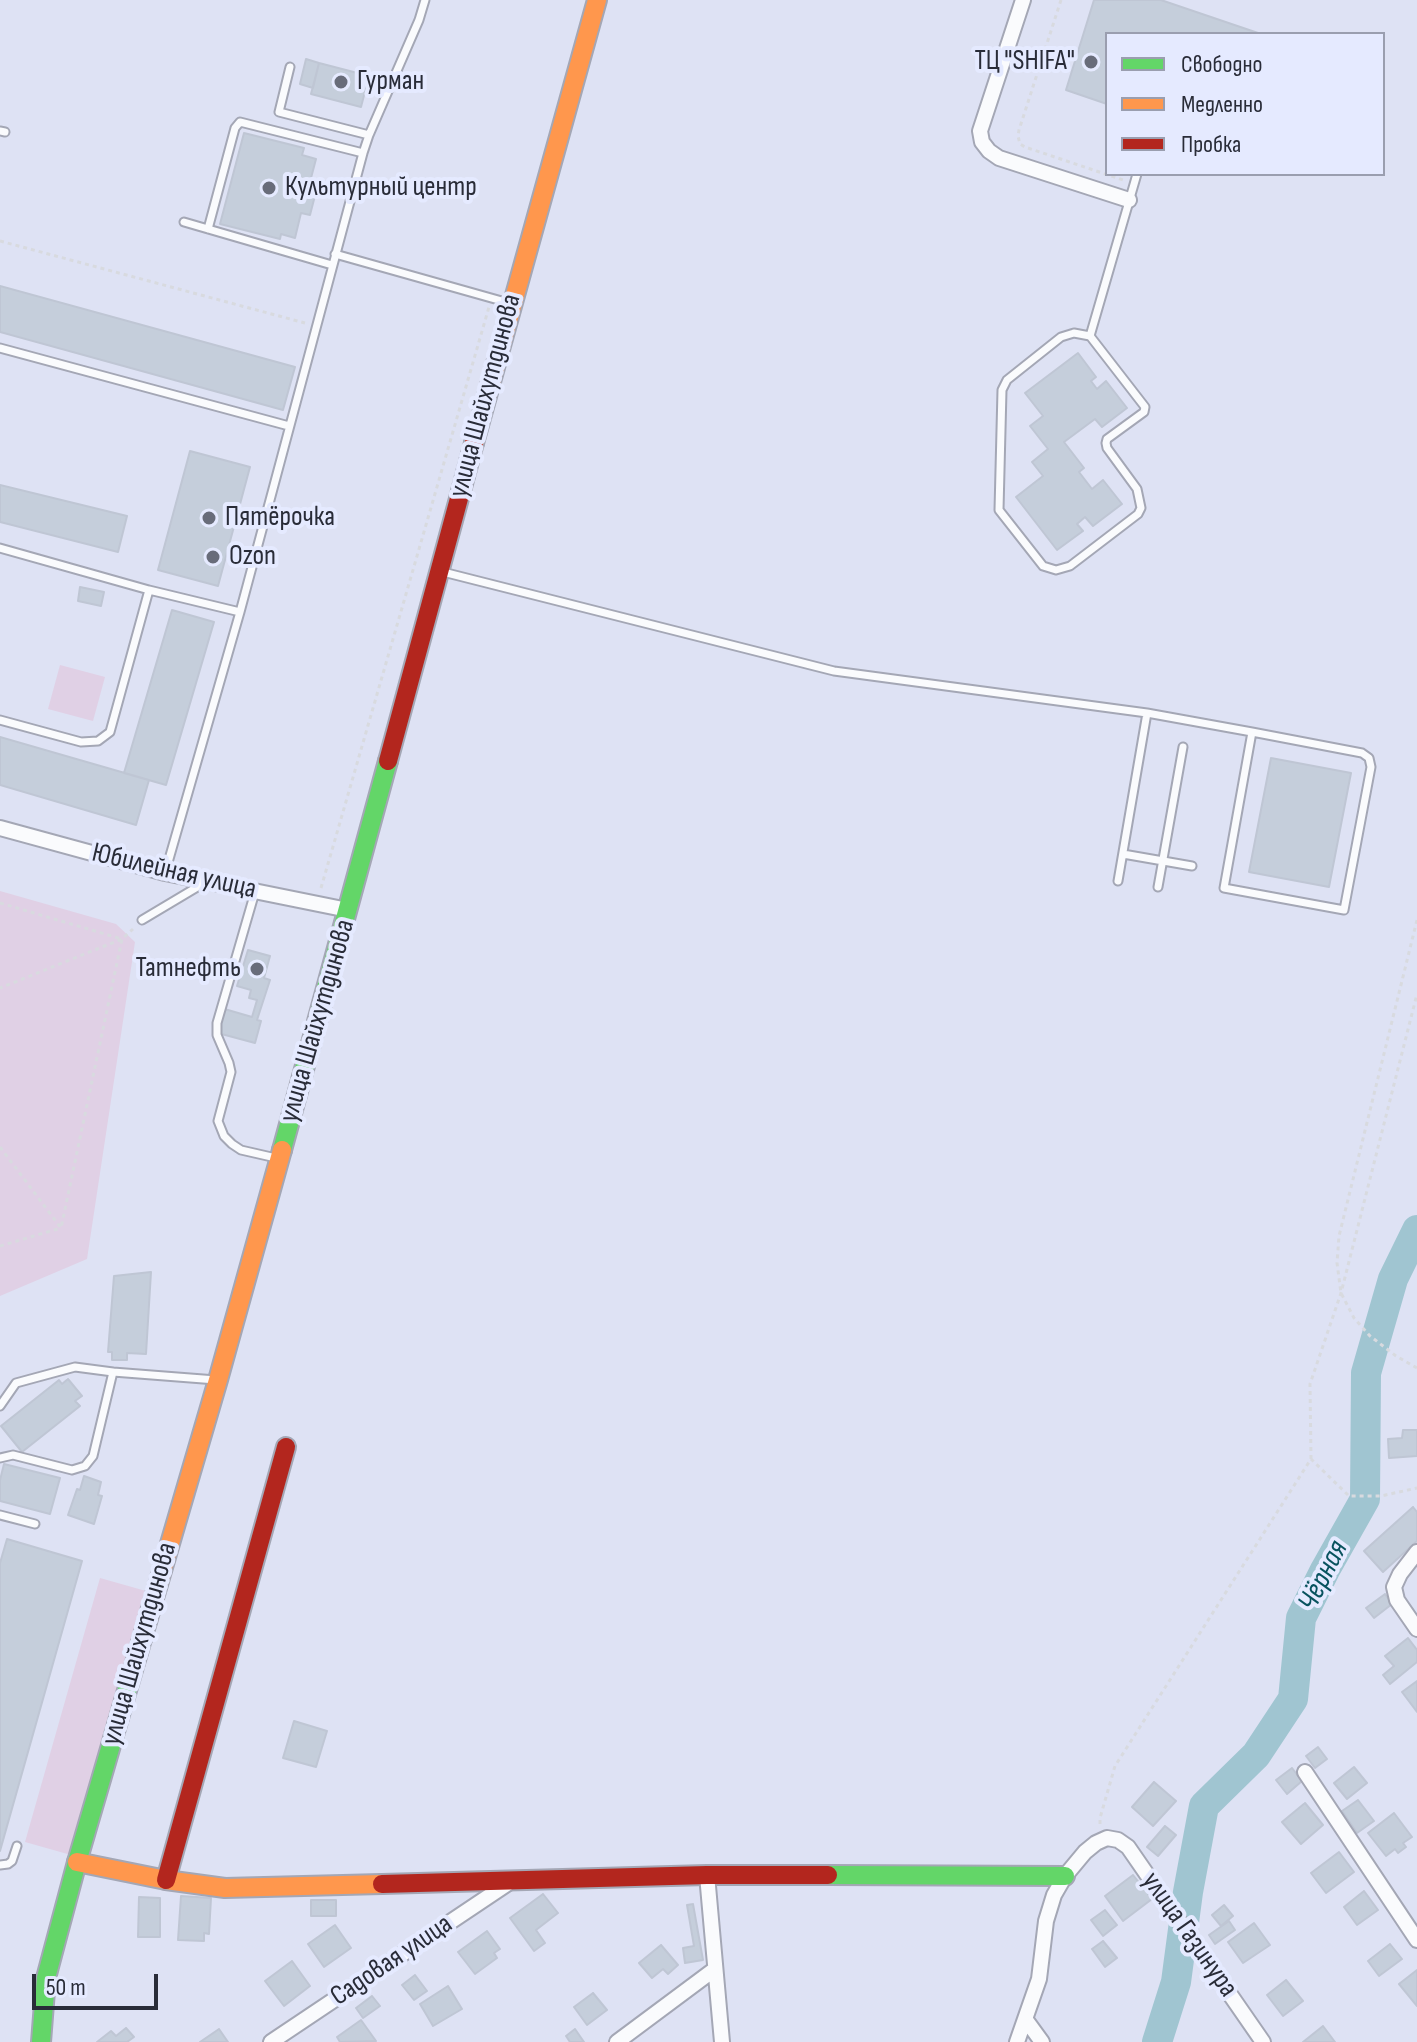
<!DOCTYPE html>
<meta charset="utf-8">
<style>
body{margin:0}
#map{position:relative;width:1417px;height:2042px;overflow:hidden;background:#dee2f4;font-family:"Sofia Sans Condensed",sans-serif}
canvas{display:block}
.legend{position:absolute;left:1105px;top:32px;width:280px;height:144px;box-sizing:border-box;background:#e5eaff;border:2px solid #9a9eaf;margin:0;padding:10px 14px;list-style:none;font-size:24px;color:#292c38}
.legend li{display:flex;align-items:center;gap:16px;height:40px}
.legend b{width:40px;border:2px solid #9a9eaf}
.scale{position:absolute;left:32px;top:1974px;width:126px;height:36px;box-sizing:border-box;border:4px solid #292c38;border-top:0;padding-left:10px;font-size:24px;line-height:28px;white-space:nowrap;color:#292c38;-webkit-text-stroke:6px #e5eaff;paint-order:stroke}
</style>
<div id="map">
<canvas width="1417" height="2042"></canvas>
<ul class="legend">
<li><b style="height:10px;background:#63d668"></b>Свободно</li>
<li><b style="height:10px;background:#ff974d"></b>Медленно</li>
<li><b style="height:10px;background:#b3261e"></b>Пробка</li>
</ul>
<div class="scale">50 m</div>
</div>
<script>
const context = document.querySelector('canvas').getContext('2d');
context.lineJoin = 'round';
function paint(path, color) { context.fillStyle = color; context.fill(path, 'evenodd'); }
const toPath = rows => new Path2D(rows.map(r => 'M' + r).join(''));
function strokePath(path, color, width, dash) { context.strokeStyle = color; context.lineWidth = width; context.lineCap = dash ? 'butt' : 'round'; context.setLineDash(dash || []); context.stroke(path); }
function label(font, color, halo, rows, align = 'center') {
  context.font = font + ' "Sofia Sans Condensed",sans-serif'; context.lineWidth = 8; context.setLineDash([]); context.textBaseline = 'middle'; context.strokeStyle = halo; context.fillStyle = color; for (const [text, x, y, turn = 0] of rows) {
    context.save(); context.translate(x, y); context.rotate((+turn || 0) * Math.PI / 180); context.textAlign = isNaN(turn) ? turn : align; if (halo) context.strokeText(text, 0, 0); context.fillText(text, 0, 0); context.restore();
  }
}
paint(toPath([
 [60,665,105,677,93,721,48,709],
 [0,891,116,924,135,942,87,1259,0,1296],
 [100,1578,146,1591,71,1855,25,1842]
]), '#e0d0e5');
strokePath(toPath([
 [1157,2042,1176,1982,1188,1892,1204,1806,1256,1755,1293,1699,1301,1618,1325,1570,1365,1499,1366,1373,1393,1279,1417,1230]
]), '#a0c5d1', 30);
const building = toPath([
 [1094,0,1161,0,1261,34,1107,34,1107,104,1066,90,1094,0],
 [306,59,319,63,313,88,300,84,306,59],
 [319,63,369,76,361,107,311,94,319,63],
 [244,133,304,148,302,155,316,159,311,178,319,180,310,215,301,213,295,238,281,234,280,239,220,224,244,133],
 [0,286,295,367,283,410,0,332,0,286],
 [1078,353,1096,377,1091,381,1097,389,1106,381,1127,408,1102,427,1095,419,1064,442,1084,468,1079,472,1092,489,1103,480,1122,504,1093,526,1085,517,1077,524,1083,531,1057,550,1016,497,1043,476,1032,462,1048,449,1030,426,1043,416,1025,393,1078,353],
 [190,451,250,467,218,586,158,570,190,451],
 [0,485,127,516,118,552,0,522,0,485],
 [80,587,104,592,101,606,78,601,80,587],
 [172,610,214,622,166,785,124,773,172,610],
 [0,737,149,780,136,825,0,785,0,737],
 [1271,758,1351,773,1329,887,1249,872,1271,758],
 [248,950,270,956,264,978,270,980,257,1020,261,1021,255,1043,214,1032,221,1008,252,1017,257,1000,249,998,251,990,237,986,248,950],
 [151,1272,146,1354,127,1353,127,1360,112,1360,112,1352,108,1352,114,1276,151,1272],
 [68,1379,82,1396,75,1401,80,1406,22,1452,1,1426,59,1380,62,1384,68,1379],
 [1403,1430,1417,1430,1417,1456,1389,1458,1388,1439,1402,1438,1403,1430],
 [4,1464,60,1478,50,1514,0,1501,0,1480,4,1464],
 [84,1476,101,1482,98,1495,102,1496,94,1524,68,1515,77,1489,80,1490,84,1476],
 [1413,1507,1417,1512,1417,1541,1383,1572,1364,1551,1413,1507],
 [7,1539,82,1561,0,1851,0,1563,7,1539],
 [1385,1594,1392,1604,1374,1618,1366,1608,1385,1594],
 [1408,1638,1417,1650,1417,1662,1390,1684,1383,1675,1394,1666,1385,1656,1408,1638],
 [1417,1681,1417,1712,1402,1692,1417,1681],
 [294,1721,327,1731,316,1767,283,1758,294,1721],
 [1318,1747,1327,1759,1315,1768,1306,1756,1318,1747],
 [1354,1767,1367,1783,1347,1799,1334,1783,1354,1767],
 [1292,1768,1302,1781,1287,1794,1276,1780,1292,1768],
 [1154,1782,1176,1801,1153,1826,1132,1807,1154,1782],
 [1358,1800,1374,1821,1357,1833,1342,1811,1358,1800],
 [1305,1803,1323,1825,1301,1844,1282,1822,1305,1803],
 [1394,1813,1412,1837,1403,1843,1406,1847,1398,1853,1395,1849,1386,1856,1368,1833,1394,1813],
 [1165,1826,1176,1835,1158,1856,1147,1847,1165,1826],
 [1339,1852,1354,1872,1326,1893,1311,1873,1339,1852],
 [1133,1875,1152,1899,1123,1921,1105,1896,1133,1875],
 [1364,1891,1378,1910,1357,1925,1344,1907,1364,1891],
 [543,1894,558,1913,536,1930,545,1943,534,1951,510,1918,543,1894],
 [181,1896,211,1898,209,1934,204,1933,204,1941,178,1940,181,1896],
 [139,1897,160,1898,160,1937,138,1937,139,1897],
 [311,1900,336,1900,336,1916,311,1916,311,1900],
 [693,1904,703,1960,685,1963,683,1948,694,1946,687,1905,693,1904],
 [1224,1905,1233,1916,1221,1926,1212,1915,1224,1905],
 [1105,1910,1117,1925,1103,1936,1091,1920,1105,1910],
 [1229,1921,1235,1930,1215,1944,1209,1935,1229,1921],
 [1254,1923,1270,1945,1243,1963,1228,1942,1254,1923],
 [335,1925,351,1948,324,1967,308,1944,335,1925],
 [487,1931,500,1949,494,1953,497,1958,475,1974,458,1952,487,1931],
 [1103,1941,1117,1958,1105,1967,1092,1949,1103,1941],
 [1390,1944,1402,1959,1379,1976,1368,1961,1390,1944],
 [661,1945,678,1965,668,1974,663,1969,652,1978,639,1963,661,1945],
 [292,1961,310,1986,284,2006,265,1981,292,1961],
 [1417,1970,1417,2006,1399,1984,1417,1970],
 [415,1975,427,1991,414,2000,402,1985,415,1975],
 [1286,1980,1303,2001,1283,2016,1267,1995,1286,1980],
 [448,1986,462,2009,433,2026,420,2004,448,1986],
 [593,1993,607,2010,587,2025,574,2007,593,1993],
 [372,1996,380,2006,363,2018,356,2008,372,1996],
 [361,2020,376,2041,340,2042,337,2037,361,2020],
 [1323,2026,1335,2042,1303,2042,1323,2026],
 [126,2028,134,2037,127,2042,97,2042,111,2031,116,2036,126,2028],
 [219,2029,228,2042,200,2042,219,2029],
 [575,2029,584,2042,570,2042,566,2036,575,2029]
]);
paint(building, '#c5cedb');
strokePath(building, '#bfc6d4', 2);
const lane = toPath([
 [290,67,279,112,369,135],
 [0,131,5,132],
 [184,222,332,265],
 [208,229,235,128,240,122,363,153],
 [335,254,509,303],
 [1074,333,1090,336,1145,407,1144,412,1107,439,1106,443,1107,448,1137,489,1141,508,1138,514,1070,566,1056,570,1043,566,999,510,1002,390,1007,380,1061,337,1074,333],
 [1090,336,1137,174],
 [0,348,289,426],
 [0,548,149,590],
 [443,572,834,671,1147,713,1252,732,1362,753,1369,758,1371,767,1344,910,1224,888,1252,732],
 [0,720,81,742,98,741,110,732,149,590,240,612],
 [1123,854,1192,866],
 [165,873,240,612,363,153,369,135,419,20,425,0],
 [1118,881,1147,713],
 [1158,887,1183,747],
 [255,892,217,1023,217,1035,229,1063,231,1072,218,1121,224,1136,232,1144,241,1150,276,1158],
 [142,920,204,883],
 [0,1406,16,1383,75,1367,113,1372],
 [0,1458,13,1455,72,1470,85,1466,93,1456,113,1372,216,1380],
 [0,1515,35,1524],
 [0,1865,8,1864,12,1861,17,1846]
]);
const street = toPath([
 [1023,0,980,131,982,142,989,151,999,158,1129,200],
 [0,828,165,873,348,910],
 [1417,1552,1400,1574,1394,1587,1397,1600,1417,1629],
 [1305,1772,1417,1940],
 [707,1875,722,2042],
 [1026,2020,1042,2042],
 [271,2042,510,1882],
 [617,2042,715,1969],
 [1017,2042,1039,1979,1046,1921,1054,1895,1065,1876,1085,1852,1096,1843,1107,1838,1118,1840,1128,1847,1263,2042]
]);
const fast = toPath([
 [282,1150,388,761],
 [828,1875,1065,1876],
 [41,2042,46,1978,77,1862,142,1639]
]);
const slow = toPath([
 [474,443,597,0],
 [142,1639,218,1380,282,1150],
 [77,1862,166,1880,225,1888,382,1884]
]);
const jam = toPath([
 [388,761,474,443],
 [166,1880,286,1447],
 [382,1884,707,1875,828,1875]
]);
strokePath(lane, '#a4a7b5', 11);
strokePath(street, '#a4a7b5', 18);
strokePath(fast, '#a4a7b5', 22);
strokePath(slow, '#a4a7b5', 22);
strokePath(jam, '#a4a7b5', 22);
strokePath(toPath([
 [1061,0,1019,130,1018,136,1020,144,1025,147,1123,180],
 [0,241,305,323],
 [321,888,489,307],
 [0,903,122,939,0,988],
 [1417,920,1339,1236,1337,1263,1341,1293,1354,1318,1370,1336,1396,1356,1417,1368],
 [0,1147,61,1228,122,939,133,929],
 [0,1246,61,1228],
 [1311,1459,1310,1384,1341,1293,1417,994],
 [1100,1824,1100,1818,1115,1766,1311,1459,1349,1496,1381,1496,1417,1488]
]), '#d8dadf', 3, [4, 4]);
strokePath(lane, '#fafbfd', 7);
strokePath(street, '#fafbfd', 14);
strokePath(fast, '#63d668', 18);
strokePath(slow, '#ff974d', 18);
strokePath(jam, '#b3261e', 18);
for (const [x, y, r, color] of [
 [1091,62,8,"#686c7a"],
 [341,82,8,"#686c7a"],
 [269,188,8,"#686c7a"],
 [209,518,8,"#686c7a"],
 [213,557,8,"#686c7a"],
 [257,969,8,"#686c7a"]
]) { const dot = new Path2D(); dot.arc(x, y, r, 0, 2 * Math.PI); context.fillStyle = color; context.fill(dot); strokePath(dot, '#e5eaff', 3); }
label('28px', '#292c38', '#e5eaff', [
 ["ТЦ \"SHIFA\"",1075,62,"right"],
 ["Гурман",357,82],
 ["Культурный центр",285,188],
 ["Пятёрочка",225,518],
 ["Ozon",229,557],
 ["Татнефть",241,969,"right"]
], 'left');
label('28px', '#292c38', '#e5eaff', [
 ["улица Шайхутдинова",486,396,-75],
 ["Юбилейная улица",174,872,13],
 ["улица Шайхутдинова",318,1021,-74],
 ["улица Шайхутдинова",140,1644,-74],
 ["улица Газинура",1189,1935,55],
 ["Садовая улица",392,1961,-34]
]);
label('italic 30px', '#09535f', '#e5eaff', [
 ["Чёрная",1324,1576,-63]
]);
</script>
